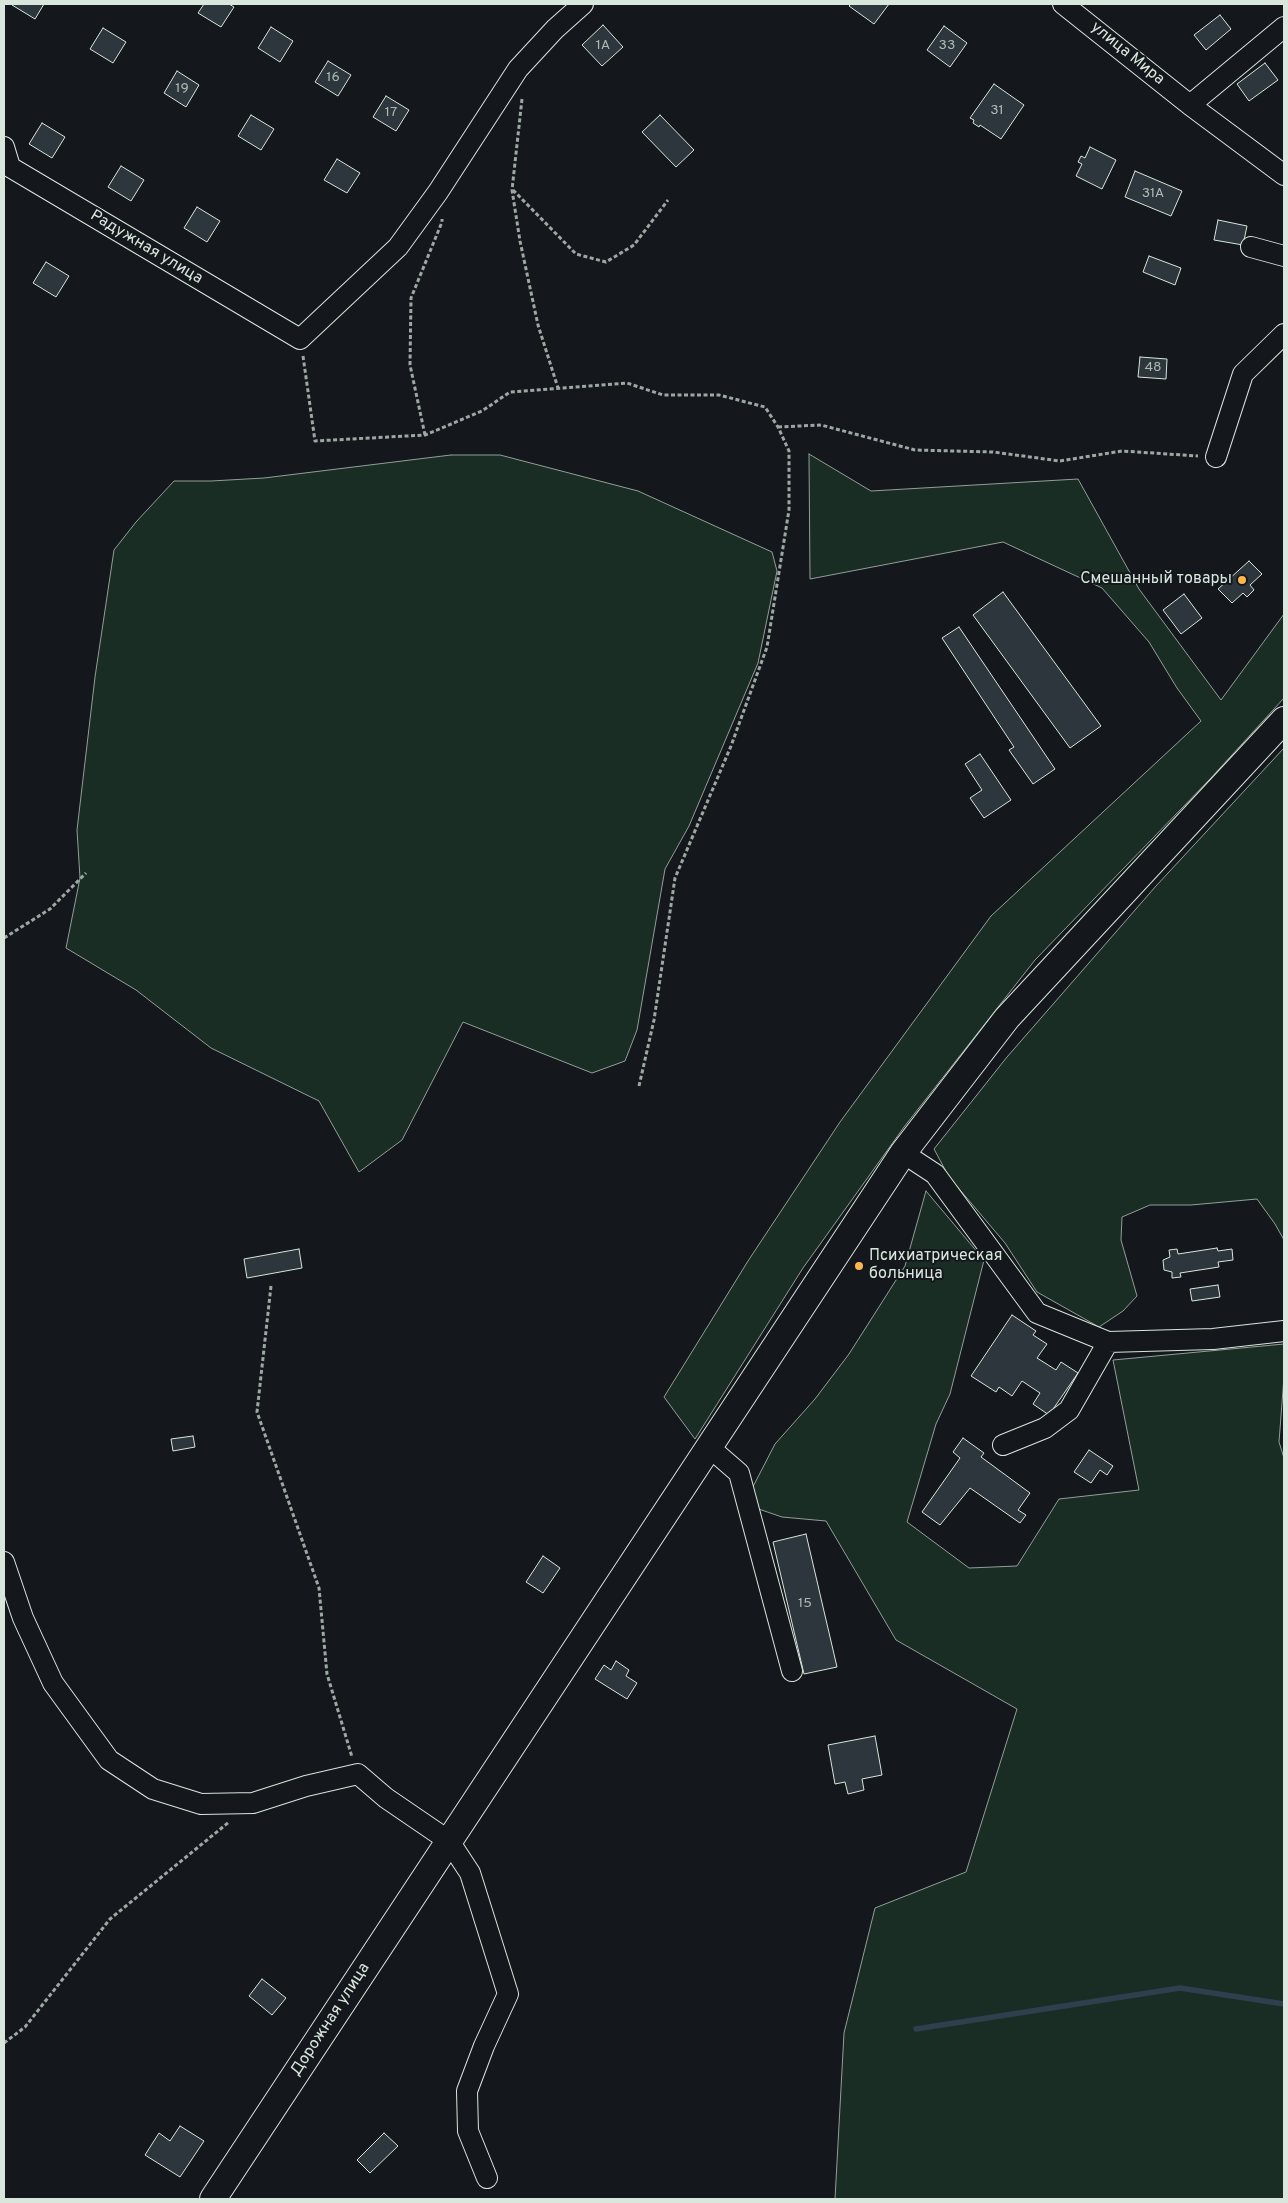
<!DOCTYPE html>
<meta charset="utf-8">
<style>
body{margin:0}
#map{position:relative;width:1288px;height:2203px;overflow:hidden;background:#14181c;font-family:Overpass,sans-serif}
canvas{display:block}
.frame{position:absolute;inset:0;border:5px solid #d8e6dc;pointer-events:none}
</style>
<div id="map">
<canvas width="1288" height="2203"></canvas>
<div class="frame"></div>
</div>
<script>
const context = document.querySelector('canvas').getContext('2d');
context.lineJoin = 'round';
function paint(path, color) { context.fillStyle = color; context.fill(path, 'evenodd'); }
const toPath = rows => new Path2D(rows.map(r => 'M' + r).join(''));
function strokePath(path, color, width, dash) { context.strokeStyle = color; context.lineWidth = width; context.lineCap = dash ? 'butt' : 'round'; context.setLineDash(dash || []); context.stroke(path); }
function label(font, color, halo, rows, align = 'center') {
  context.font = font + ' Overpass,sans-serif'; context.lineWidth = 4; context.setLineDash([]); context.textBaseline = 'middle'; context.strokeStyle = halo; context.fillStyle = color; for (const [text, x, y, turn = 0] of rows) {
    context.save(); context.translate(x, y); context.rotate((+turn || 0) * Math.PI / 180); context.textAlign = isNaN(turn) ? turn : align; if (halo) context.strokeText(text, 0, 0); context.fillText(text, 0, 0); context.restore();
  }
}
const green = toPath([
 [809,454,871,491,1078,479,1139,589,1221,700,1284,614,1284,698,1210,779,1035,960,904,1127,803,1268,695,1439,664,1397,748,1261,840,1122,991,916,1201,721,1177,688,1149,642,1102,588,1003,542,810,579,809,454],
 [451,455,500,455,638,491,772,552,777,571,758,663,689,826,665,869,637,1030,625,1061,592,1073,463,1022,402,1140,359,1172,319,1101,211,1048,136,990,66,948,80,878,77,830,95,677,114,550,136,522,174,481,211,481,264,478,451,455],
 [1284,748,1284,1240,1275,1224,1257,1199,1191,1205,1150,1205,1122,1217,1121,1240,1137,1296,1123,1311,1099,1327,1037,1292,1005,1243,949,1177,934,1149,1007,1057,1156,886,1284,748],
 [926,1191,984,1260,950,1394,936,1424,907,1522,969,1568,1017,1566,1059,1499,1139,1490,1113,1360,1284,1344,1284,1377,1279,1442,1284,1458,1284,2199,835,2199,844,2033,875,1908,966,1872,1017,1709,896,1640,826,1521,782,1517,744,1504,775,1444,815,1399,849,1354,905,1266,926,1191]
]);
paint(green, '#1a2d24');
strokePath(green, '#939e99', 1);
strokePath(toPath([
 [916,2029,1180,1988,1284,2004]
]), '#2f3f4d', 5.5);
const building = toPath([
 [13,4,44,4,35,19,12,5,13,4],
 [204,4,229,4,234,7,221,27,198,13,204,4],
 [851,4,889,4,874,24,849,6,851,4],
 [1220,15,1231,29,1206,50,1194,35,1220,15],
 [603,25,623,47,602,66,582,45,603,25],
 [944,26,967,43,950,67,927,50,944,26],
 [271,27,293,41,280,62,258,48,271,27],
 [103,28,126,42,113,63,90,49,103,28],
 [328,61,351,75,338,96,315,82,328,61],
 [1265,63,1278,80,1249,101,1237,84,1265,63],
 [177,71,199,85,186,107,164,93,177,71],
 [994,84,1024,105,1001,139,980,125,979,127,973,123,974,120,970,118,994,84],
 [386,96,409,110,396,131,373,117,386,96],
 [251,115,274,129,261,150,238,136,251,115],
 [660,115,694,150,676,167,642,132,660,115],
 [42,123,65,137,52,158,29,144,42,123],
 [1090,147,1116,160,1102,189,1076,176,1082,164,1078,162,1081,156,1085,158,1090,147],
 [337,159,360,173,347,193,324,180,337,159],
 [121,166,144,180,131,201,108,187,121,166],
 [1135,171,1182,191,1171,216,1125,197,1135,171],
 [197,207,220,221,207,242,184,228,197,207],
 [1218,220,1247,226,1243,245,1214,240,1218,220],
 [1149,256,1181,268,1175,285,1143,272,1149,256],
 [46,262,69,276,56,297,33,283,46,262],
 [1140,357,1167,359,1166,379,1138,377,1140,357],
 [1249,561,1262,574,1250,585,1254,590,1247,597,1243,593,1232,603,1218,589,1249,561],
 [1003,592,1101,726,1070,748,973,615,1003,592],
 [1184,594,1202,618,1181,634,1163,610,1184,594],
 [959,627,1055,769,1033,784,1009,750,1014,747,942,638,959,627],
 [980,754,1011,800,984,818,970,798,982,790,965,764,980,754],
 [1217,1248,1218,1251,1232,1249,1233,1260,1218,1262,1219,1267,1180,1273,1181,1277,1172,1278,1172,1272,1164,1270,1163,1260,1170,1257,1169,1250,1177,1249,1178,1254,1217,1248],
 [299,1249,302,1268,247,1278,244,1259,299,1249],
 [1218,1285,1220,1297,1192,1301,1190,1289,1218,1285],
 [1012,1315,1036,1331,1033,1335,1047,1344,1037,1358,1056,1370,1061,1362,1078,1373,1049,1415,1033,1404,1040,1393,1022,1381,1012,1396,999,1387,996,1392,971,1376,1012,1315],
 [193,1436,195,1447,173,1451,171,1439,193,1436],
 [963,1438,984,1453,981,1457,1030,1493,1018,1510,1026,1515,1020,1523,970,1488,940,1525,922,1512,960,1458,953,1452,963,1438],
 [1089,1450,1113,1466,1107,1475,1100,1470,1091,1483,1074,1472,1089,1450],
 [806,1534,837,1667,804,1674,773,1542,806,1534],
 [543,1556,560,1568,543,1593,526,1582,543,1556],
 [616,1661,629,1670,626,1676,637,1683,627,1699,595,1679,604,1665,611,1670,616,1661],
 [875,1736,882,1775,862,1779,864,1790,848,1794,845,1782,835,1784,828,1745,875,1736],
 [262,1979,286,1998,272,2015,249,1996,262,1979],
 [180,2126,204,2141,180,2177,145,2155,159,2133,170,2141,180,2126],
 [384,2133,398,2146,370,2173,357,2160,384,2133]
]);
paint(building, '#2c363c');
strokePath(building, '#d8e6dc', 1);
const minor = toPath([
 [1063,4,1190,105,1284,175],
 [1190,105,1284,27],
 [4,147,10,167,300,339,398,247,438,192,518,69,555,29,583,4],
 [1251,247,1284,256],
 [1216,457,1243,374,1284,334],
 [903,1153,935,1174,1037,1313,1108,1342,1213,1339,1284,1331],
 [1003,1445,1045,1428,1069,1410,1108,1342],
 [709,1447,739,1473,792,1671],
 [4,1562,23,1618,53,1683,109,1760,153,1789,201,1804,253,1803,306,1786,358,1774,386,1798,449,1841,470,1873,508,1994,484,2046,467,2091,468,2131,487,2178]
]);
const major = toPath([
 [213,2199,903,1153,1007,1018,1284,720]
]);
strokePath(minor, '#d8e6dc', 22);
strokePath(major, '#d8e6dc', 28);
strokePath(toPath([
 [522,99,512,190,520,241,538,325,558,388],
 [513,190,576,254,606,262,634,245,668,200],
 [303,356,315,441,425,435,482,411,510,392,627,383,663,395,719,395,765,407,778,427,789,451,789,510,767,647,731,746,675,878,654,1020,639,1086],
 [778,427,821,425,915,450,993,452,1060,461,1122,451,1198,456],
 [425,435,410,365,411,298,442,222,442,219],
 [4,938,50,909,86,873],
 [271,1286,257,1412,319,1588,327,1674,352,1757],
 [4,2043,25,2027,110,1919,229,1822]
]), '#9da8a2', 3, [4, 2.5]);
strokePath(minor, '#14181c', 20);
strokePath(major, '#14181c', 26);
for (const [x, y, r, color] of [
 [1242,580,5,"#ffb74d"],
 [859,1266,5,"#ffb74d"]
]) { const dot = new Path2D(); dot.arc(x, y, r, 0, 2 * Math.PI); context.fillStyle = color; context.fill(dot); strokePath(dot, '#14181c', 2); }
label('14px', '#adbab4', null, [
 ["1А",603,46],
 ["33",947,46],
 ["16",333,78],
 ["19",182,89],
 ["31",997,111],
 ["17",391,113],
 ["31А",1153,194],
 ["48",1153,368],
 ["15",805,1604]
]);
label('16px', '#d8e6dc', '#14181c', [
 ["улица Мира",1127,54,39],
 ["Радужная улица",146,248,31],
 ["Дорожная улица",331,2020,-57]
]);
label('16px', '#d8e6dc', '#14181c', [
 ["Смешанный товары",1232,580],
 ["Психиатрическая",869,1257,"left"],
 ["больница",869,1275,"left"]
], 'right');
</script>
